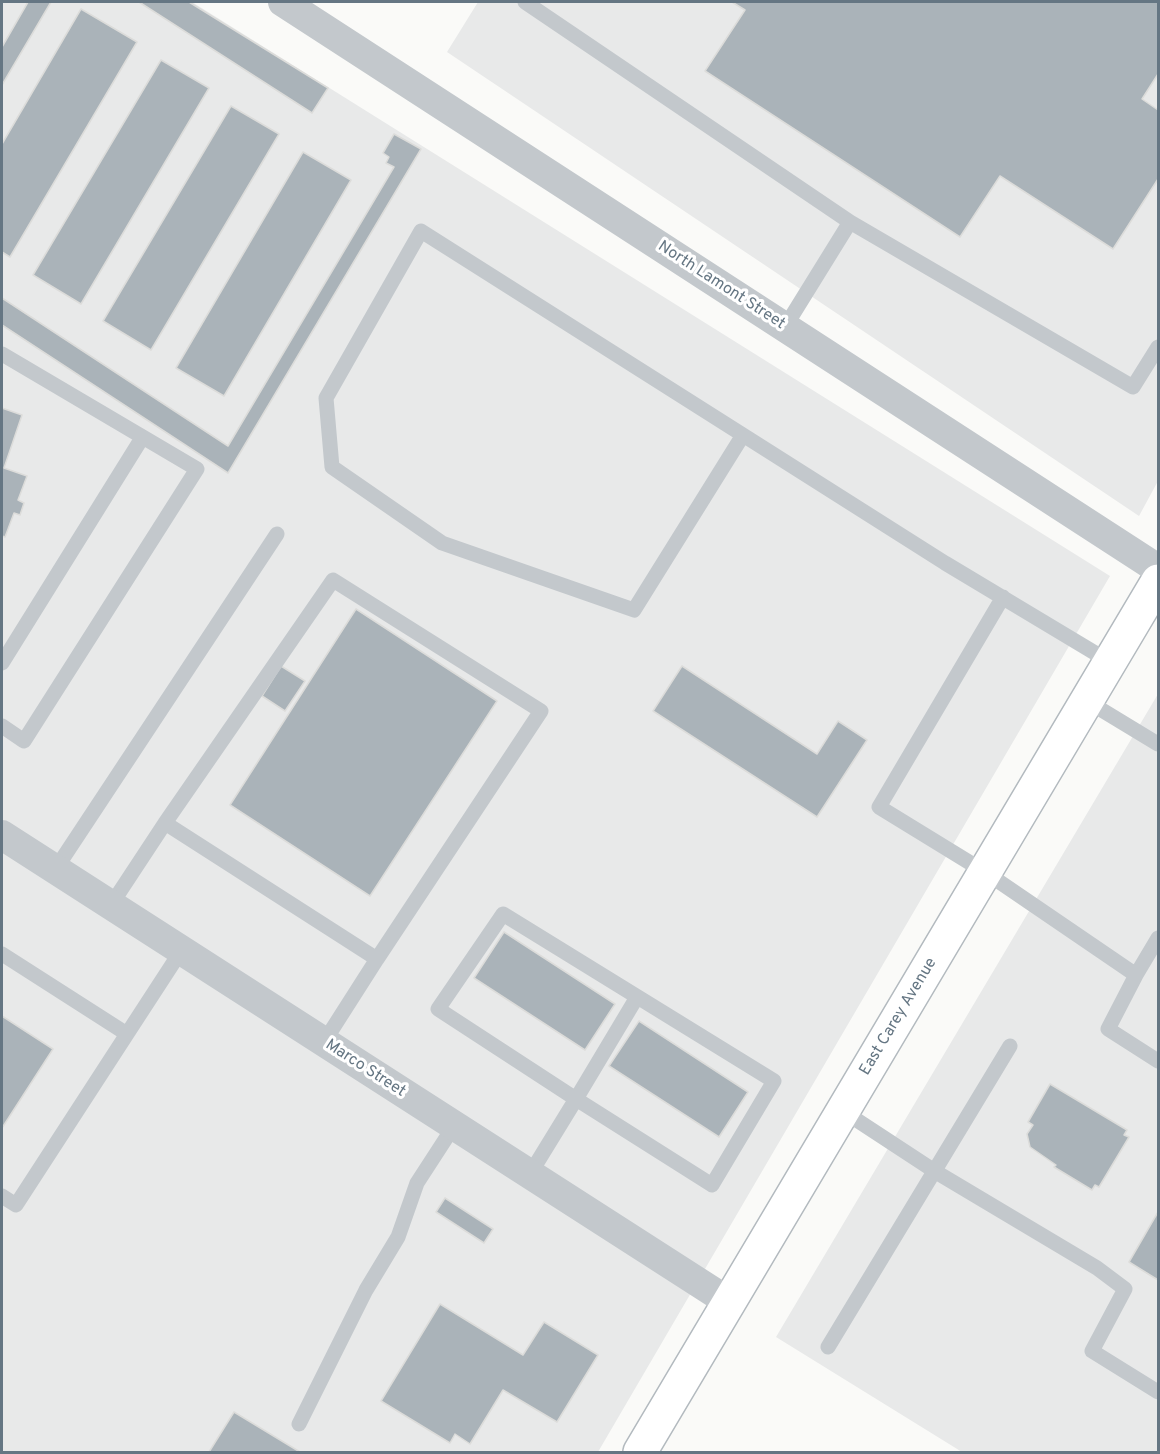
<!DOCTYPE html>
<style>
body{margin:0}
#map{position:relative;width:1160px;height:1454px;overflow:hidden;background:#fafaf8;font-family:Overpass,sans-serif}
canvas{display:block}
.frame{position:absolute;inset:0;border:3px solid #657683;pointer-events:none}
</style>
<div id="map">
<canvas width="1160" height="1454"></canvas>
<div class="frame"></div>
</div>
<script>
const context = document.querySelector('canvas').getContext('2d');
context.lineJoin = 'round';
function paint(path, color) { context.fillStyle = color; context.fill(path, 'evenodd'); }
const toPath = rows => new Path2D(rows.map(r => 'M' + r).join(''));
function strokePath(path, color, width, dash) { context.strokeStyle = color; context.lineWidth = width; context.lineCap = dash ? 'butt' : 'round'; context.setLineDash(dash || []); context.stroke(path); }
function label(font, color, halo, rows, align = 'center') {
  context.font = font + ' Overpass,sans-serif'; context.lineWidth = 6; context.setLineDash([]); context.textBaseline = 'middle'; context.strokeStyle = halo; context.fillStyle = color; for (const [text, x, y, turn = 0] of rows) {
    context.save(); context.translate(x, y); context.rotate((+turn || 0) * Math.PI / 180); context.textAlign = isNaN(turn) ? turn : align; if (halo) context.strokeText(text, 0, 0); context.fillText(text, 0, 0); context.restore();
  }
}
paint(toPath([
 [2,2,192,2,1110,576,598,1452,2,1452],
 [478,2,1158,2,1158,481,1139,516,447,52],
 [1158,694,1158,1452,962,1452,776,1337]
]), '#e8e9e9');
const building = toPath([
 [28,2,51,2,2,85,2,47,28,2],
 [139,2,189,2,328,88,312,113,139,2],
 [732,2,1158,2,1158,74,1142,99,1158,110,1158,179,1113,249,1000,176,960,237,705,71,745,10,732,2],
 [81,9,137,42,10,257,2,252,2,144,81,9],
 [161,60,209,88,81,304,33,275,161,60],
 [231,106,279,134,151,350,103,321,231,106],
 [394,134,421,149,228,473,2,325,2,298,228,446,394,167,386,163,389,157,383,153,394,134],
 [303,152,351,180,224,396,176,368,303,152],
 [2,408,22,415,4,468,27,476,18,500,24,503,20,515,14,513,5,537,2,536,2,408],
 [356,609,497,701,370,896,230,805,356,609],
 [281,666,305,681,285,711,262,696,281,666],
 [682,666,817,754,838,721,867,740,817,817,653,711,682,666],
 [504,932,615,1004,585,1050,474,978,504,932],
 [2,1016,53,1049,2,1128,2,1016],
 [639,1021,748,1092,719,1137,609,1066,639,1021],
 [1050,1084,1127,1130,1124,1135,1129,1137,1099,1187,1095,1185,1092,1190,1054,1167,1056,1165,1030,1147,1027,1134,1033,1125,1028,1122,1050,1084],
 [445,1198,493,1229,484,1243,436,1212,445,1198],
 [1158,1212,1158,1280,1129,1262,1158,1212],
 [440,1304,523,1355,544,1322,598,1355,557,1422,503,1390,470,1444,455,1434,450,1443,381,1401,440,1304],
 [234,1412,300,1452,209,1452,234,1412]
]);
paint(building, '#aab3b9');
strokePath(building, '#dcdcda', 1.5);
const secondary = toPath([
 [640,1452,1158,581]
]);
strokePath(secondary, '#b3babf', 36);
strokePath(toPath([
 [525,2,850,222,785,327],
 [850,222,1133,387,1158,347],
 [2,354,197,469,24,741,2,726],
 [743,435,634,610,442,543,332,467,326,398,421,231,743,435,945,563,1110,662],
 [1003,597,879,807,985,872,1136,975,1108,1029,1158,1061],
 [2,663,142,438],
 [1087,701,1158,744],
 [165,823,333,580,541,711,377,959],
 [55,870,277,534],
 [111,905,165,823,377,959,324,1042],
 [2,954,127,1034,16,1205,2,1196],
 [1136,975,1158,938],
 [127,1034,181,951],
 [843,1111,936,1172,1097,1268,1125,1289,1092,1351,1158,1392],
 [530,1174,576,1099,438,1009,503,914,774,1081,712,1185,576,1099,637,997],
 [828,1347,1010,1046],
 [299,1424,366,1290,398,1237,417,1183,454,1126]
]), '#c3c8cc', 15);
strokePath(toPath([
 [283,2,1158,569],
 [2,835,729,1302]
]), '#c3c8cc', 30);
strokePath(secondary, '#fff', 33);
label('16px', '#657683', '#fff', [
 ["North Lamont Street",721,286,33],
 ["East Carey Avenue",899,1017,-59],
 ["Marco Street",365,1069,33]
]);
</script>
